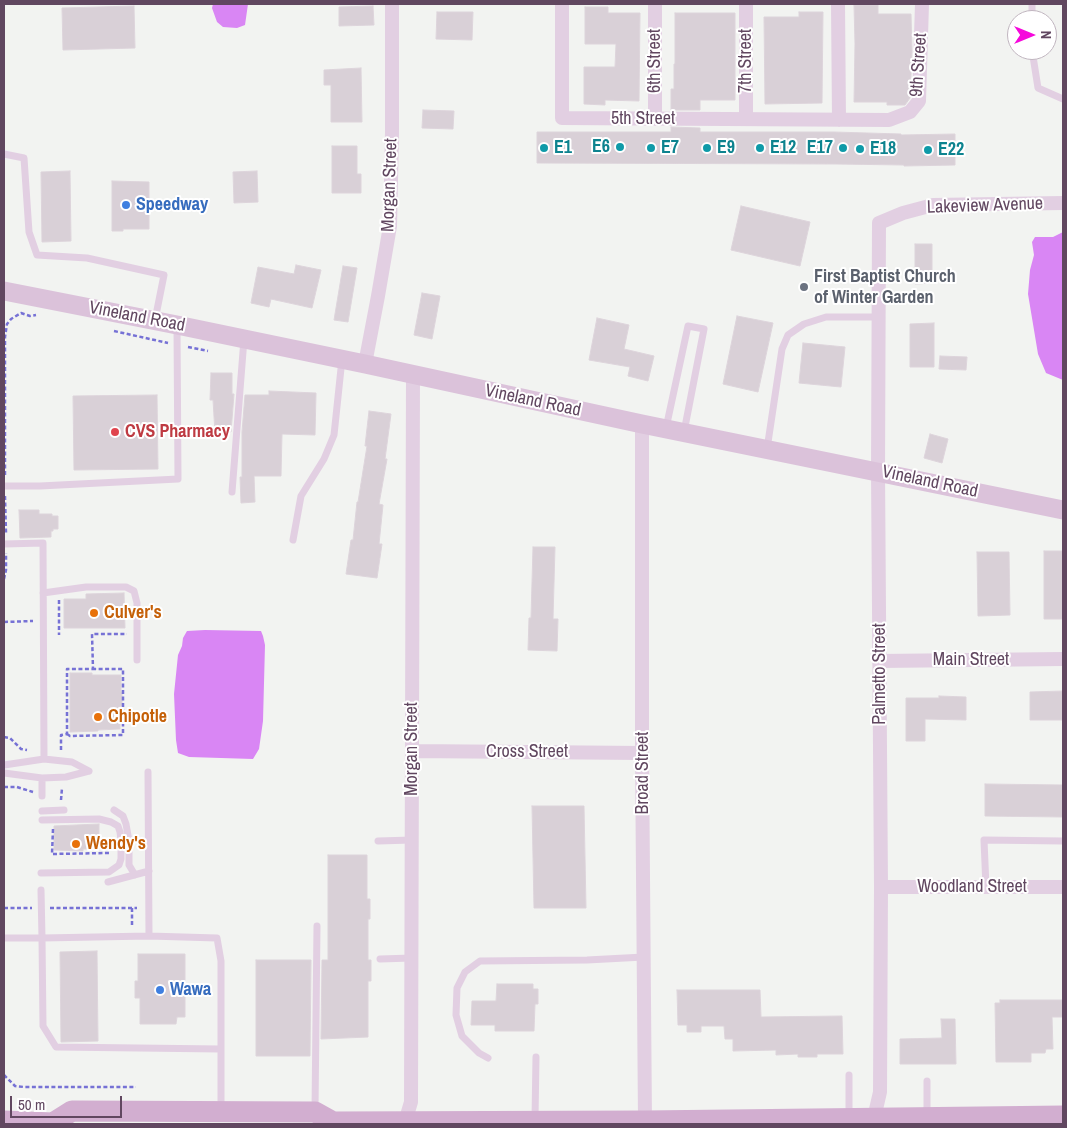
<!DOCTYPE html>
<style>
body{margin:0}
#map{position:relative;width:1067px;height:1128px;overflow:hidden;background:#f2f3f1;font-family:"Archivo Narrow",sans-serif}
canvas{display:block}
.frame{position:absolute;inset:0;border:5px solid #614760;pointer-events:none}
.north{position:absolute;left:1007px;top:10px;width:50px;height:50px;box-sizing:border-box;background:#fff;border:1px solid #c0b5bf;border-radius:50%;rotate:90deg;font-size:14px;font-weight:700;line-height:20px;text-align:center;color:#614760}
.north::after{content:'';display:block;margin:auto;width:18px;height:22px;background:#f608dc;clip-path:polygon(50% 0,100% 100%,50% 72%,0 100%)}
.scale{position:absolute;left:10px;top:1096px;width:112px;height:22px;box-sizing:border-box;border:2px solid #614760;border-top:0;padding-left:6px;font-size:15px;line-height:18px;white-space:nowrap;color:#614760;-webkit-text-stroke:4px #fff;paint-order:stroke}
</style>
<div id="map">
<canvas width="1067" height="1128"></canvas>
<div class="frame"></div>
<div class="north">N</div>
<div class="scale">50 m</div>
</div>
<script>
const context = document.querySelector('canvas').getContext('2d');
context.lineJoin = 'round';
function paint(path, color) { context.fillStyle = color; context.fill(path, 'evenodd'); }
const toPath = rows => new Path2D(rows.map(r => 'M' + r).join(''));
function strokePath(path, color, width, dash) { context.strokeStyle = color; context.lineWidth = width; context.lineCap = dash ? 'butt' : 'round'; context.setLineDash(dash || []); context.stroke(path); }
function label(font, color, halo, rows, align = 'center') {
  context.font = font + ' "Archivo Narrow",sans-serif'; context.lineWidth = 4; context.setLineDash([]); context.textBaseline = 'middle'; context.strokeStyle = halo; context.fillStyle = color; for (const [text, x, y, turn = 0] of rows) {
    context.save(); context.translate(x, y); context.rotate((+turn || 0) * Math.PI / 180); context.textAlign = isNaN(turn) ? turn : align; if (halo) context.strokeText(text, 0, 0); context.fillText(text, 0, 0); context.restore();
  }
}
paint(toPath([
 [213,4,248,4,245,25,237,28,223,27,217,22,212,8],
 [1063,232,1063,380,1046,373,1038,354,1028,294,1030,270,1034,255,1032,242,1035,237,1053,237],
 [205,630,261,631,263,636,265,645,263,721,259,749,253,759,189,757,178,753,176,740,174,694,178,655,182,646,183,638,187,631]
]), '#d986f4');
const building = toPath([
 [854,5,878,5,878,14,911,14,912,51,910,98,905,105,887,105,887,102,854,102,855,44,854,5],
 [134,6,135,48,63,50,62,8,134,6],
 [373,6,374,25,339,26,339,7,373,6],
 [585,7,608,7,608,13,640,13,639,101,605,100,605,105,584,104,584,67,615,67,616,44,585,44,585,7],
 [437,12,473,12,472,40,436,39,437,12],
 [799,12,823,12,822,103,765,104,764,17,799,17,799,12],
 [675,13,735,13,735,100,700,100,700,110,671,110,671,89,674,89,674,64,675,64,675,13],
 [361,68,362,122,331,122,331,85,324,85,324,70,361,68],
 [423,110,454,111,453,129,422,128,423,110],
 [671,127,700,128,700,132,834,132,901,134,901,135,955,134,955,165,904,166,904,165,836,164,537,163,537,132,671,132,671,127],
 [332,146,357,146,357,174,361,174,361,193,332,193,332,146],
 [70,171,71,241,42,242,41,172,70,171],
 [257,171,258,202,234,203,233,172,257,171],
 [112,181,149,182,149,229,123,229,123,231,112,231,112,181],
 [741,206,810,222,800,266,731,250,741,206],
 [915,244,932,244,932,283,915,284,915,244],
 [296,265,321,270,312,308,271,299,269,307,251,303,258,267,294,274,296,265],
 [343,266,357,268,348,322,334,320,343,266],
 [422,293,440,296,432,339,414,335,422,293],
 [737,316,773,323,758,392,723,384,737,316],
 [597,318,629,325,624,349,654,356,648,381,628,376,630,367,589,360,597,318],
 [934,323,934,367,910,367,910,324,934,323],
 [803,343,845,347,841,387,799,383,803,343],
 [940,356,967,357,966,370,939,369,940,356],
 [211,373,232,373,232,394,234,394,231,432,215,433,213,400,210,400,211,373],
 [269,391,316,393,315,435,282,434,281,476,254,476,255,502,241,503,240,477,242,477,242,432,245,395,269,395,269,391],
 [157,395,158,469,74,470,73,396,157,395],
 [369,411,391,414,385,459,387,459,379,504,383,505,379,544,382,544,377,578,346,574,351,540,353,540,357,502,358,502,367,446,365,446,369,411],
 [930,434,948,439,942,463,924,458,930,434],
 [19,510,39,510,39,514,52,514,52,516,58,516,58,529,53,529,53,531,51,531,51,537,20,538,19,510],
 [533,547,555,547,553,619,558,619,557,651,528,650,529,618,531,618,533,547],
 [1044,551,1063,551,1063,619,1044,619,1044,551],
 [977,552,1009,552,1010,615,978,616,977,552],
 [124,593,125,628,64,628,64,599,86,599,86,594,124,593],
 [70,673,92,673,92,675,121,675,121,692,122,692,122,706,120,706,120,729,98,730,98,731,70,732,70,673],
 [1063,691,1063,720,1030,720,1030,692,1063,691],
 [939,696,966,697,966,720,925,719,925,741,906,741,906,698,939,698,939,696],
 [985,784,1063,785,1063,817,985,816,985,784],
 [532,806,584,806,586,908,534,908,532,806],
 [99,824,99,849,83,849,83,851,54,850,54,826,99,824],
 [328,855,367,855,367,899,370,899,370,919,368,919,368,960,371,960,371,981,368,981,368,1037,321,1039,322,960,328,960,328,855],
 [97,951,98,1041,61,1042,60,952,97,951],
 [138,954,185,954,185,1017,177,1017,176,1024,140,1024,140,998,135,998,135,981,138,981,138,954],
 [256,960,311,960,310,1056,256,1056,256,960],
 [497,984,533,984,533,989,538,989,538,1004,535,1004,534,1031,495,1031,495,1025,471,1025,472,1001,496,1001,497,984],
 [677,990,760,990,761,1017,842,1016,843,1054,817,1054,817,1057,798,1057,798,1054,776,1055,776,1050,733,1051,733,1039,725,1039,724,1026,701,1026,701,1032,687,1032,687,1025,678,1025,677,990],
 [1000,1000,1063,1000,1063,1017,1052,1017,1053,1049,1046,1049,1045,1053,1031,1053,1031,1062,996,1062,995,1003,1000,1003,1000,1000],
 [941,1019,955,1019,956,1064,900,1064,900,1039,942,1038,941,1019]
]);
paint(building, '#d9d0d7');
strokePath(building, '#ddd4db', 1);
strokePath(toPath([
 [114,331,168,343],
 [188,347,208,351],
 [5,475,5,337,7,324,11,319,21,313,30,316,36,315],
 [5,496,6,533],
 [4,579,6,570,6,553],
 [59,600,59,635],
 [4,622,33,621],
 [67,734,70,736,123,735,123,669,93,669],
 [4,737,10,738,21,749,27,750],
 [61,750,61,735,67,734,67,669,93,669,92,634,127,634],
 [4,787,17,787,33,792],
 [61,800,62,788],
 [53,829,52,854,109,853],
 [4,908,32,908],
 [50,908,137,908],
 [132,908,132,926],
 [4,1075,15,1086,24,1087,136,1087]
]), '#7671d5', 2.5, [4, 2.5]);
strokePath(toPath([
 [1032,4,1032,20],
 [1032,50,1038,88,1063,99],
 [4,154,24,158,29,232,37,255,87,258,164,275,155,320],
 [666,428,688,326,704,329,684,432],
 [767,449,782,349,788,335,804,324,826,317,879,317],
 [4,486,40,486,178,479,177,327],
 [232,492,244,339],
 [293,540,301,496,324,459,334,435,342,359],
 [4,544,43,543,44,759],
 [43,593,86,587,126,587,134,591,137,603,137,660],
 [4,765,44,759,72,762,89,771],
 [148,772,149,936,217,938,221,961,221,1110],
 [4,773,42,778,66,777,89,771],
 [42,778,42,796],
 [114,810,123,816,126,824,129,841,129,865,135,875],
 [42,811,64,810],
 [378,841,412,840],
 [41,873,109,872,119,865,121,859,121,840,120,832,118,826,111,822,99,819,42,820],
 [108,882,149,871],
 [986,887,984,840,1063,841],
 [149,936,42,938,43,1026,56,1047,220,1049],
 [4,938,42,938,41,890],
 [380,959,412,958],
 [488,1058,479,1053,462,1036,456,1015,457,988,465,972,480,961,587,960,644,957],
 [849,1075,849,1116],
 [315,1110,317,926],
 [927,1115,927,1081],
 [535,1119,536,1057]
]), '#e2cfe2', 7);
strokePath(toPath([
 [562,4,562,118,889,120,910,112,919,101,922,4],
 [655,4,655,119],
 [746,4,746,119],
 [838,4,839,120],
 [365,364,378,296,390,226,392,133,392,4],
 [642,424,642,753,645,1121],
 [879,661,1063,659],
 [412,751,642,753],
 [881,887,1063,887],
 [405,1122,411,1102,413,375],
 [874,1124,874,1118,880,1092,881,887,878,471,879,223,903,213,933,205,1063,203]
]), '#e2cfe2', 14);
strokePath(toPath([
 [4,291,177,325,365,364,642,424,1063,510]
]), '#dbc2da', 19);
strokePath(toPath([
 [4,1121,53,1123,55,1124],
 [53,1123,72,1111,315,1112,333,1122],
 [330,1124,333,1122,645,1121,1063,1116]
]), '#d2aed0', 21);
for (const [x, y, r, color] of [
 [620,147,5,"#0f9aa8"],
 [544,148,5,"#0f9aa8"],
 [651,148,5,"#0f9aa8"],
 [707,148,5,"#0f9aa8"],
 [760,148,5,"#0f9aa8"],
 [843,148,5,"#0f9aa8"],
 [860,149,5,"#0f9aa8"],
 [928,150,5,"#0f9aa8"],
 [126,205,5,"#3f7fe0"],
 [804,287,5,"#6b7280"],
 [115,432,5,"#e0444e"],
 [94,613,5,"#e8710a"],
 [98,717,5,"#e8710a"],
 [76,844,5,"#e8710a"],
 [160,990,5,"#3f7fe0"]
]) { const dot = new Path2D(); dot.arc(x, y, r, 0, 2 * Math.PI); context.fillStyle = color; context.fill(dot); strokePath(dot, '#fff', 2); }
label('18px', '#614760', '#fff', [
 ["6th Street",655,61,-90],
 ["7th Street",746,61,-90],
 ["9th Street",919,65,-86],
 ["5th Street",643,119],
 ["Morgan Street",390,185,-88],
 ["Lakeview Avenue",985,206,-2],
 ["Vineland Road",137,317,11],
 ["Vineland Road",533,401,12],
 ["Vineland Road",930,482,12],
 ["Main Street",971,660],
 ["Palmetto Street",880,674,-90],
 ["Morgan Street",412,749,-90],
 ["Cross Street",527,752],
 ["Broad Street",643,773,-90],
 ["Woodland Street",972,887]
]);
label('bold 18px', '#0d838f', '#fff', [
 ["E6",610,147,"right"],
 ["E1",554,148],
 ["E7",661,148],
 ["E9",717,148],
 ["E12",770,148],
 ["E17",833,148,"right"],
 ["E18",870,149],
 ["E22",938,150]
], 'left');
label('bold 18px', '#366cbe', '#fff', [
 ["Speedway",136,205],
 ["Wawa",170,990]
], 'left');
label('bold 18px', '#5b616d', '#fff', [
 ["First Baptist Church",814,277],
 ["of Winter Garden",814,298]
], 'left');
label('bold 18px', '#be3a42', '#fff', [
 ["CVS Pharmacy",125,432]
], 'left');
label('bold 18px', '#c56008', '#fff', [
 ["Culver's",104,613],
 ["Chipotle",108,717],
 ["Wendy's",86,844]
], 'left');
</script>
